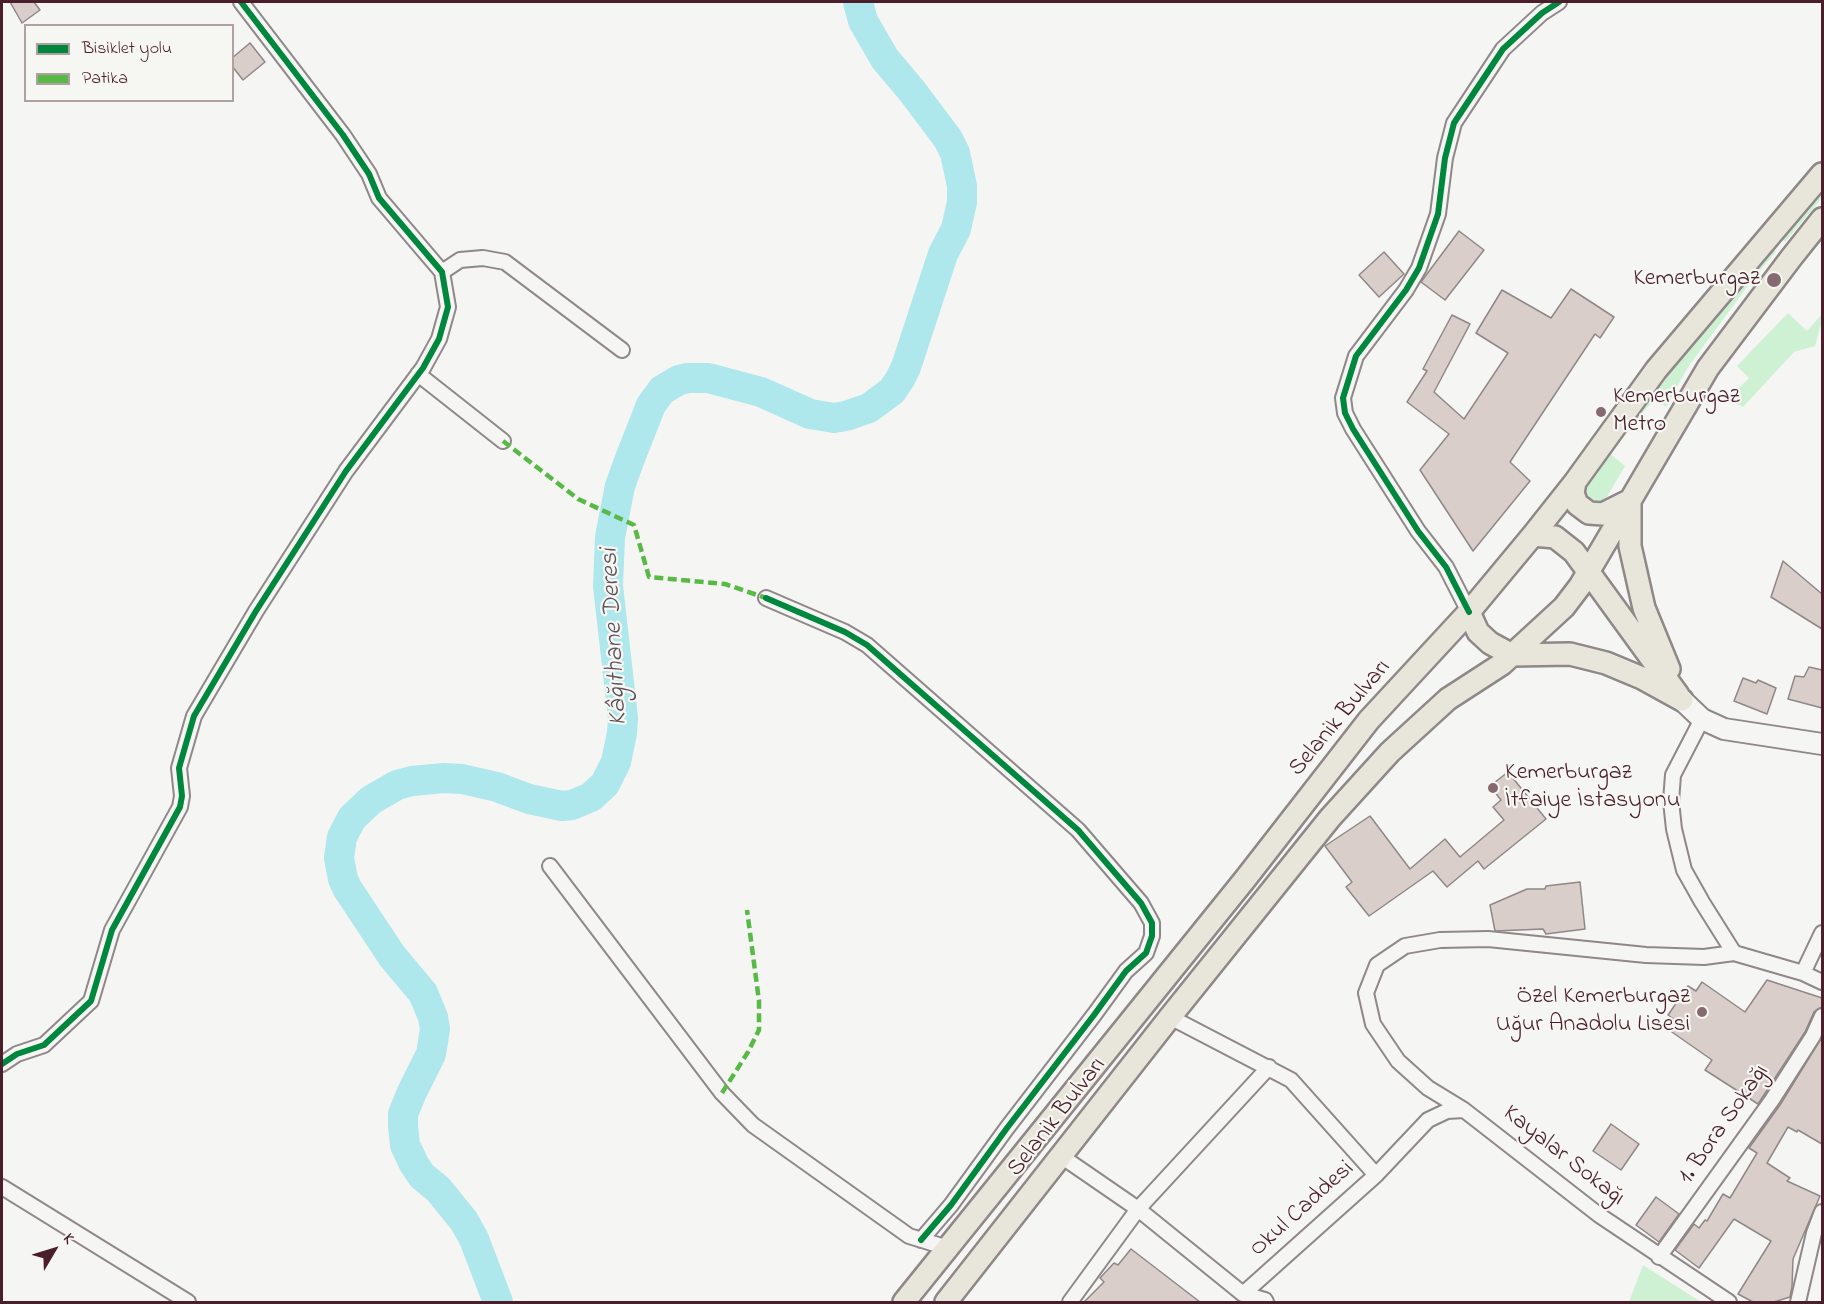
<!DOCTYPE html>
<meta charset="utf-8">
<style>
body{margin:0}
#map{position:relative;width:1824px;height:1304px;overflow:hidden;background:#f5f5f3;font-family:"Indie Flower",sans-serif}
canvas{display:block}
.frame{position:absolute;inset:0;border:3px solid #4a1f2b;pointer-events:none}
.legend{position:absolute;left:24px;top:24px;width:210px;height:78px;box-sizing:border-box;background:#f6f6f2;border:2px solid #b1a0a2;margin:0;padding:8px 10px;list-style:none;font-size:18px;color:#4a1f2b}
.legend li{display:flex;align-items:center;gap:12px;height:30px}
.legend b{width:30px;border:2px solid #b1a0a2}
.north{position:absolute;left:24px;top:1220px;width:60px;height:60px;-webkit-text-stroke:4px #f6f6f2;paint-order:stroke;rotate:52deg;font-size:16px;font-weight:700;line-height:24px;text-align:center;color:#4a1f2b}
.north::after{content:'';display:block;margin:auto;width:21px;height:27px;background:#4a1f2b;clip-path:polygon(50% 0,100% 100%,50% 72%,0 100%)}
</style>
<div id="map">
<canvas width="1824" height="1304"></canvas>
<div class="frame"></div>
<ul class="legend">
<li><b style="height:8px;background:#00873e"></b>Bisiklet yolu</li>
<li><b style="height:8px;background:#58b947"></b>Patika</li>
</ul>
<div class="north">K</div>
</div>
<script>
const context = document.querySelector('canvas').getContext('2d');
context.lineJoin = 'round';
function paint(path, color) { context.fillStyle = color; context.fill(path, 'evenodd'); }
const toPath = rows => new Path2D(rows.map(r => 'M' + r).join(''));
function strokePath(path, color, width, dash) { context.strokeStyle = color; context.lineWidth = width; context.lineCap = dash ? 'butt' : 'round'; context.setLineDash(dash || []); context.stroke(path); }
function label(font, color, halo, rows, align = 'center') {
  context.font = font + ' "Indie Flower",sans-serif'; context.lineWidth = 4.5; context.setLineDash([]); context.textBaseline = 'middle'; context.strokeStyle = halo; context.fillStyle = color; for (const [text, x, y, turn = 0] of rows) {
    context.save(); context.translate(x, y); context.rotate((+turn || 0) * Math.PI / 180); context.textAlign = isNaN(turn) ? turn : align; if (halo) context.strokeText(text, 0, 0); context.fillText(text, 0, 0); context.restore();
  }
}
paint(toPath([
 [1822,184,1822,198,1785,242,1779,236],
 [1770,247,1776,252,1755,276,1688,367,1666,407,1655,399,1620,438,1677,358],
 [1788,313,1807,331,1822,314,1822,321,1815,346,1794,352,1743,407,1728,399,1749,378,1737,366],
 [1609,453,1625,466,1605,500,1597,507,1583,496,1581,488],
 [1643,1265,1701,1302,1629,1302]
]), '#cdf1d2');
strokePath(toPath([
 [498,1302,474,1239,464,1221,438,1189,422,1176,414,1164,405,1145,403,1126,403,1114,412,1092,431,1054,435,1029,433,1017,423,993,392,956,347,888,343,879,339,858,342,837,352,818,371,800,397,785,412,781,444,778,462,779,497,787,529,799,562,806,572,805,591,797,605,784,616,762,622,733,623,718,608,586,610,537,620,486,629,461,651,405,662,390,679,380,688,378,708,378,761,392,810,414,834,418,846,416,869,408,892,391,900,379,906,367,943,254,956,229,962,202,962,186,955,153,948,139,912,91,885,59,863,21,858,2]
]), '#aee7ec', 30);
const building = toPath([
 [10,2,34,2,40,10,22,23,10,2],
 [250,43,265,62,243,80,232,66,232,58,250,43],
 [1459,231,1484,250,1445,300,1421,282,1459,231],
 [1384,252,1404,274,1379,297,1359,275,1384,252],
 [1571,289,1614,317,1600,338,1595,334,1510,462,1530,481,1473,551,1420,470,1449,434,1407,402,1427,371,1423,369,1452,315,1470,324,1434,392,1464,419,1508,353,1476,333,1502,290,1551,318,1571,289],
 [1783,561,1822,594,1822,629,1771,597,1783,561],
 [1809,667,1822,670,1822,708,1788,699,1795,676,1804,677,1809,667],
 [1743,678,1756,683,1758,680,1776,688,1767,714,1734,701,1743,678],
 [1508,772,1546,819,1484,869,1478,861,1447,887,1433,871,1369,916,1346,887,1352,882,1325,846,1370,816,1410,869,1445,839,1460,857,1504,820,1493,807,1501,800,1490,786,1508,772],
 [1580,882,1585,929,1546,934,1543,929,1495,931,1490,905,1527,889,1545,889,1546,886,1580,882],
 [1767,980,1822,998,1822,1007,1814,1012,1805,1032,1758,1104,1705,1070,1712,1060,1669,1030,1675,1020,1668,1015,1688,986,1696,991,1702,982,1745,1012,1767,980],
 [1822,1037,1822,1144,1798,1130,1797,1132,1788,1127,1767,1163,1790,1178,1787,1181,1820,1196,1793,1259,1792,1287,1790,1297,1774,1302,1753,1302,1738,1294,1771,1241,1734,1219,1699,1268,1675,1250,1694,1224,1699,1228,1705,1220,1707,1221,1723,1194,1730,1198,1757,1153,1749,1148,1780,1105,1822,1037],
 [1611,1124,1639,1144,1621,1170,1593,1151,1611,1124],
 [1656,1197,1679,1214,1659,1242,1636,1225,1656,1197],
 [1131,1249,1200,1302,1084,1302,1104,1282,1100,1278,1114,1263,1118,1265,1131,1249]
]);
paint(building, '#d9ceca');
strokePath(building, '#8f8788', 1.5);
const street = toPath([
 [442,272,460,260,483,258,505,262,622,350],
 [418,374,503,441],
 [766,598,845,632,867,645,1078,830,1141,903,1152,923,1152,936,1146,953,1126,971,1094,1015,1007,1128,951,1205,921,1240],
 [1469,612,1446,567,1418,531,1353,429,1345,413,1343,398,1356,356,1406,290,1419,268,1438,214,1445,158,1454,123,1503,49,1542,13,1559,2],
 [1702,719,1673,775,1671,801,1674,829,1684,870,1702,902,1734,953,1803,973,1822,982],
 [550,866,722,1093,753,1125,909,1236,948,1248],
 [1803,973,1822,933],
 [1170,1017,1291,1080,1376,1175,1243,1294,1265,1300,1266,1302],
 [2,1064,17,1054,44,1045,91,1001,112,930,180,807,182,796,179,768,194,716,256,611,346,471,423,368,439,339,448,307,442,272,379,198,369,174,343,135,241,2],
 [1464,1110,1428,1088,1398,1061,1373,1024,1366,993,1377,965,1405,946,1440,940,1488,939,1646,955,1704,957,1734,953],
 [1061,1156,1138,1209,1243,1294],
 [1376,1175,1428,1120,1447,1111,1464,1110,1599,1215,1729,1302],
 [2,1187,188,1302],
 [1659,1257,1772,1100,1813,1036,1822,1016],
 [1070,1302,1138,1209,1269,1067],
 [1798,1302,1814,1233,1822,1212]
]);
const secondary = toPath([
 [1682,700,1702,719,1724,729,1822,744]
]);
const primary = toPath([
 [1575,482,1573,493,1577,504,1589,513,1603,514,1629,501],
 [1630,500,1630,546,1644,608,1669,669],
 [1533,535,1555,537,1574,552,1678,695],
 [1469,612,1478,632,1490,643,1512,655,1570,654,1606,663,1642,678,1682,700],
 [904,1302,1246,878,1369,720,1469,612,1533,535,1575,482,1656,370,1822,174],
 [946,1302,1170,1017,1330,818,1390,752,1448,699,1502,664,1564,607,1580,586,1708,368,1791,258,1822,219]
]);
strokePath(street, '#8f8788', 18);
strokePath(secondary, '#8f8788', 24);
strokePath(primary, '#8f8788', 26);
strokePath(street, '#f5f5f3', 14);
strokePath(secondary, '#f5f5f3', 20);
strokePath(primary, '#e8e6da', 21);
strokePath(toPath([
 [503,441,578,499,634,525,649,577,725,584,766,598],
 [722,1093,748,1052,759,1030,759,1001,747,910]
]), '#58b947', 4.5, [9, 4.5]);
strokePath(toPath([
 [766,598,845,632,867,645,1078,830,1141,903,1152,923,1152,936,1146,953,1126,971,1094,1015,1007,1128,951,1205,921,1240],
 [1469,612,1446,567,1418,531,1353,429,1345,413,1343,398,1356,356,1406,290,1419,268,1438,214,1445,158,1454,123,1503,49,1542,13,1559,2],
 [2,1064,17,1054,44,1045,91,1001,112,930,180,807,182,796,179,768,194,716,256,611,346,471,423,368,439,339,448,307,442,272,379,198,369,174,343,135,241,2]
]), '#00873e', 6);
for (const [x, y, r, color] of [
 [1774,280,8,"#866a71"],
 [1601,412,6,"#866a71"],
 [1493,788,6,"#866a71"],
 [1702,1012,6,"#866a71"]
]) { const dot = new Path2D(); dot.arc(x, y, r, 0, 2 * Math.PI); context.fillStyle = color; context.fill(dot); strokePath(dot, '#f6f6f2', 2); }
label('24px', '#4a1f2b', '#f6f6f2', [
 ["Kemerburgaz",1760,280],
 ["Kemerburgaz",1613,398,"left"],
 ["Metro",1613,426,"left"],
 ["Kemerburgaz",1505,774,"left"],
 ["İtfaiye İstasyonu",1505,802,"left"],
 ["Özel Kemerburgaz",1690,998],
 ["Uğur Anadolu Lisesi",1690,1026]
], 'right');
label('24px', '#4a1f2b', '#f6f6f2', [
 ["Selanik Bulvarı",1341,719,-50],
 ["Selanik Bulvarı",1058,1118,-52],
 ["1. Bora Sokağı",1725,1125,-55],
 ["Kayalar Sokağı",1563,1157,38],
 ["Okul Caddesi",1303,1210,-42]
]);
label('italic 26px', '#5c505a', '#f6f6f2', [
 ["Kâğıthane Deresi",616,637,-93]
]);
</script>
